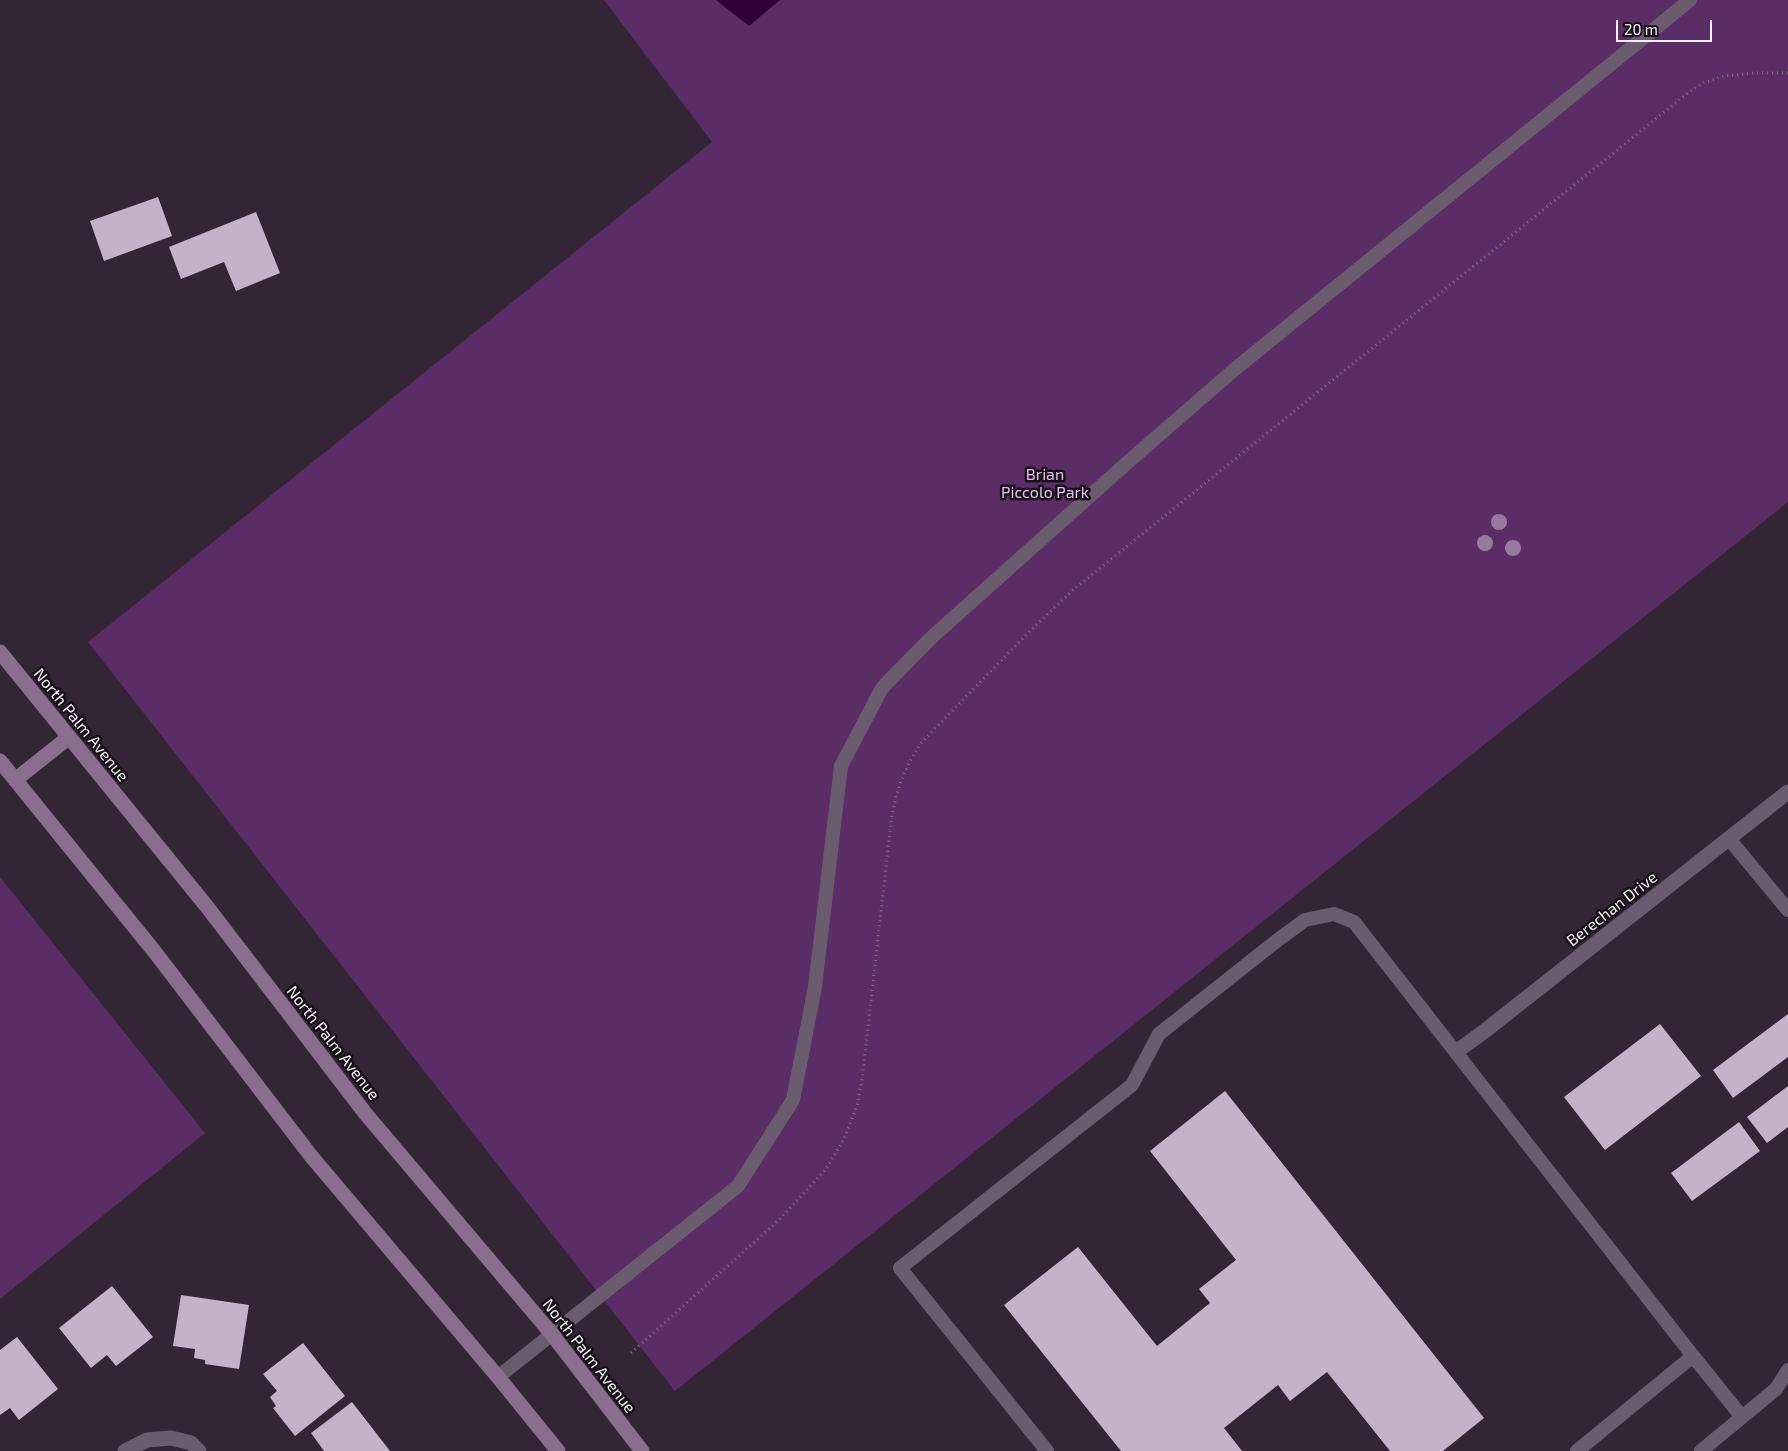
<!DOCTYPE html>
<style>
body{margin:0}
#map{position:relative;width:1788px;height:1451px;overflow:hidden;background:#332536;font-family:"Exo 2",sans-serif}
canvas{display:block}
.scale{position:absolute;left:1616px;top:20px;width:96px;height:22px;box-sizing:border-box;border:2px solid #f9effb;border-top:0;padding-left:6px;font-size:15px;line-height:18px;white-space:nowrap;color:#f9effb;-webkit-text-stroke:4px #171118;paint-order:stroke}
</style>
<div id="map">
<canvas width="1788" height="1451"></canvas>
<div class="scale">20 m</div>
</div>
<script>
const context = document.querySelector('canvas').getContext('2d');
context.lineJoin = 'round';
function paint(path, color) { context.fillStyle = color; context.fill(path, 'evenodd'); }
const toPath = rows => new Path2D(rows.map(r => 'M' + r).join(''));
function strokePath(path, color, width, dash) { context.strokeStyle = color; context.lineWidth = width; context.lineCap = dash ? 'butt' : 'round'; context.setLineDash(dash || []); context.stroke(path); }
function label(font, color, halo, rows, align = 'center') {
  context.font = font + ' "Exo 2",sans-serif'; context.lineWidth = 5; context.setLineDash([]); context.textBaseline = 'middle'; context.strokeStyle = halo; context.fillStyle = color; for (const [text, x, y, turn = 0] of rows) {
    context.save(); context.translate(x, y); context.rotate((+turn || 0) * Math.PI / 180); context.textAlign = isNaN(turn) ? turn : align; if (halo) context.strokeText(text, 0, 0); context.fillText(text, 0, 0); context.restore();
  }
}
paint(toPath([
 [604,0,1788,0,1788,502,675,1391,88,642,712,142],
 [0,877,205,1133,0,1299]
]), '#5b2d66');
paint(toPath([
 [716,0,780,0,749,26]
]), '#2f0039');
paint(toPath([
 [158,197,172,236,104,261,90,221],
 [256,212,280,273,236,291,224,262,181,279,169,247],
 [1788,1014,1788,1057,1733,1098,1713,1070],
 [1660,1024,1701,1076,1605,1150,1564,1097],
 [1788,1086,1788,1127,1767,1143,1747,1117],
 [1225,1091,1484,1418,1443,1451,1390,1451,1327,1372,1290,1401,1278,1385,1224,1428,1242,1451,1121,1451,1004,1305,1078,1247,1157,1346,1210,1303,1199,1289,1236,1260,1150,1151],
 [1739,1122,1760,1151,1692,1201,1671,1173],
 [112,1286,153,1337,116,1366,107,1355,91,1368,59,1328],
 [181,1295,249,1305,239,1369,205,1364,205,1360,194,1358,195,1349,173,1346],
 [17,1337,58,1389,19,1420,10,1408,0,1415,0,1350],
 [303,1343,345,1396,295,1436,273,1408,276,1406,270,1397,277,1391,263,1374],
 [352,1402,390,1451,324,1451,311,1433]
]), '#c4b2c8');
strokePath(toPath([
 [631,1353,780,1219,826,1169,843,1141,857,1106,862,1080,892,814,899,786,909,763,921,743,1030,631,1073,590,1689,92,1703,83,1724,76,1756,73,1788,73]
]), '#7d7180', 3, [1, 4]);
strokePath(toPath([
 [1729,839,1788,910],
 [1693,1356,1742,1417],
 [498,1377,738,1186,793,1100,815,987,841,766,882,688,932,637,1128,462,1235,369,1690,0],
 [1047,1451,900,1268,1132,1085,1159,1034,1279,939,1305,920,1334,914,1354,922,1693,1356,1577,1451],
 [1701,1451,1776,1389,1788,1370]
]), '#6b5b6e', 14);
strokePath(toPath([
 [1456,1052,1486,1030,1788,792],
 [125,1451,147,1440,171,1438,191,1443,199,1451]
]), '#6b5b6e', 15);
strokePath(toPath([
 [0,652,208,908,365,1113,551,1333,642,1451],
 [0,761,154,951,311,1156,498,1377,558,1451],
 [15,780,68,738]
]), '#896e8e', 15);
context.fillStyle = '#987a9f';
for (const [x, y] of [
 [1499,522],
 [1485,543],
 [1513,548]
]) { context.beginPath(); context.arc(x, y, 8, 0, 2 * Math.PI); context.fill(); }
label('16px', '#ebbff5', '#171118', [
 ["Brian",1045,475],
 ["Piccolo Park",1045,493]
]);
label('16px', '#f9effb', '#171118', [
 ["North Palm Avenue",81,725,51],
 ["Berechan Drive",1612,909,-38],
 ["North Palm Avenue",333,1043,52],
 ["North Palm Avenue",589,1356,52]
]);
</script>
